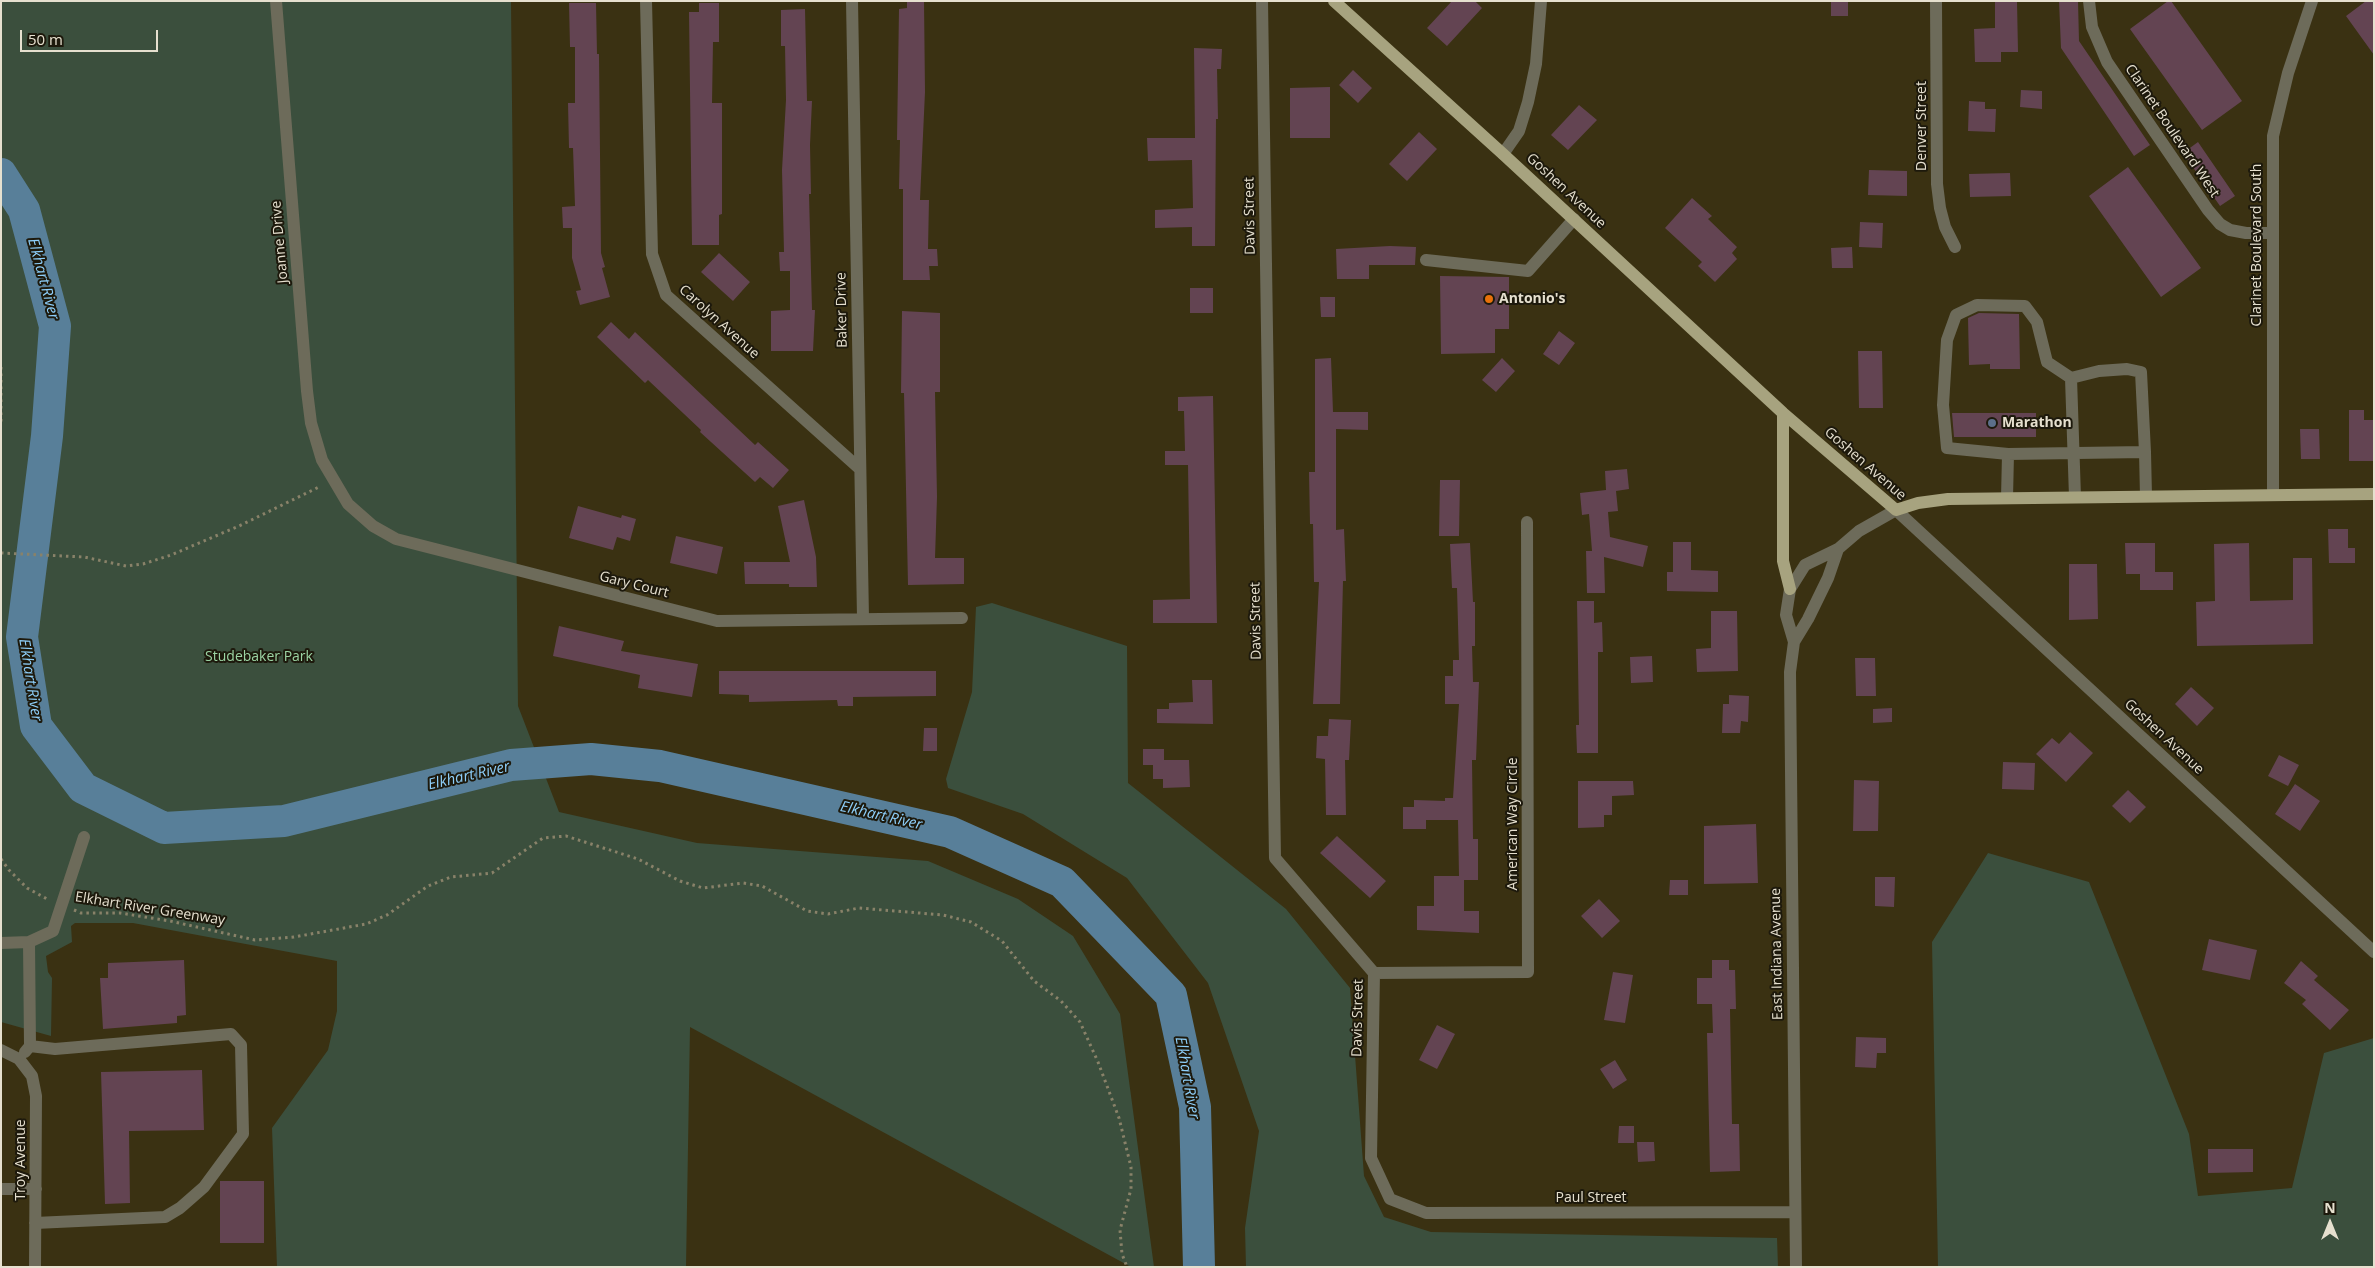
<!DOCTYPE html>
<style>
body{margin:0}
#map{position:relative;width:2375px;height:1268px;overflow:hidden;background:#3a3112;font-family:"Open Sans",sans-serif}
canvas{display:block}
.frame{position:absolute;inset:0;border:2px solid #e6e0cf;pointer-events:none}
.north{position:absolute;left:2305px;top:1198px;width:50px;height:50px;-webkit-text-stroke:4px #1d190c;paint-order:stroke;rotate:0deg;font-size:14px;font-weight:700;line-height:20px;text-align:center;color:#e6e0cf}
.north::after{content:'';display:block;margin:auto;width:18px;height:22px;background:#e6e0cf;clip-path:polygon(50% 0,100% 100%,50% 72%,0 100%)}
.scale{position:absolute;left:20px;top:30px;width:138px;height:22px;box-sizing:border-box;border:2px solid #e6e0cf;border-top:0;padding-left:6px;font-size:15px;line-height:18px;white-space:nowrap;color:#e6e0cf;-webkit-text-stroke:4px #1d190c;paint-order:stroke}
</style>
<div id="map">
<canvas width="2375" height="1268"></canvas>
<div class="frame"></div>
<div class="north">N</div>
<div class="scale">50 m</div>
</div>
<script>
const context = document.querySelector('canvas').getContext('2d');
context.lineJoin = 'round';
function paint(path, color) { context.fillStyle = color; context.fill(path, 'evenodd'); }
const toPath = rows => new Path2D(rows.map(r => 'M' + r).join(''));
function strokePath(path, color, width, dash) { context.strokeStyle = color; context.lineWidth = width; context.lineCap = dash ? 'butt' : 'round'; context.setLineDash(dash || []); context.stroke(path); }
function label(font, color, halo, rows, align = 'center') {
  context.font = font + ' "Open Sans",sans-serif'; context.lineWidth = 4; context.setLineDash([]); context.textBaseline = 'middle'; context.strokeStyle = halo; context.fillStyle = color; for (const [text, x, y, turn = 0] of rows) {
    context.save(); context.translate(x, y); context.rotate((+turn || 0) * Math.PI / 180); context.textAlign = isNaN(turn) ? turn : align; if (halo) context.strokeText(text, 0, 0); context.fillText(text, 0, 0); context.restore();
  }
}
paint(toPath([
 [1,1,511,1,518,706,559,812,697,843,928,861,1018,899,1073,936,1120,1014,1154,1267,1131,1267,690,1027,686,1267,277,1267,272,1128,328,1050,337,1011,337,961,133,923,75,923,71,926,72,942,46,956,48,972,52,978,51,1036,1,1022],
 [992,603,1127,646,1128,783,1286,909,1350,988,1364,1176,1384,1217,1431,1232,1777,1238,1778,1267,1246,1267,1245,1228,1259,1131,1208,983,1127,878,1023,814,948,788,946,779,972,692,976,607],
 [1988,853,2089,882,2189,1134,2198,1196,2292,1188,2324,1053,2374,1038,2374,1267,1938,1267,1932,942]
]), '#3b4f3d');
strokePath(toPath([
 [1,174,24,210,55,326,47,436,22,637,36,726,83,788,164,828,284,821,511,765,591,759,660,766,950,832,1062,882,1171,995,1195,1107,1199,1267]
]), '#587f99', 32);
paint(toPath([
 [907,1,924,1,925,92,920,200,929,200,928,249,937,249,938,266,929,266,930,280,903,280,903,189,899,189,900,140,897,140,899,9,907,8],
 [1452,1,1475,1,1482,8,1447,46,1427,28],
 [1831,1,1848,1,1848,16,1831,16],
 [1995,1,2017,1,2018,52,2001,52,2001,62,1975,62,1974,29,1995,28],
 [2059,1,2078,1,2079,41,2150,145,2134,156,2061,48],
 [2168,1,2171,1,2242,101,2202,130,2130,29],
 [2366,1,2374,1,2374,55,2346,16],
 [569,3,596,3,597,54,599,54,601,253,605,267,602,268,610,297,580,305,576,291,581,290,572,258,572,228,563,228,562,207,575,206,573,148,569,148,568,103,575,103,575,47,570,47],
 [699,3,719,3,719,42,713,42,712,103,722,103,722,214,719,215,719,245,692,245,689,12,699,12],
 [805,9,807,101,812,101,810,145,811,194,809,194,812,310,815,310,813,351,771,351,771,311,790,310,790,271,780,271,779,252,784,252,782,170,786,100,785,46,781,46,781,10],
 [1194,48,1222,49,1221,69,1217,69,1218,119,1216,119,1215,246,1192,246,1192,227,1155,228,1155,210,1193,208,1192,160,1148,161,1147,138,1195,138],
 [1353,70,1372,88,1358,103,1339,85],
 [1330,87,1330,138,1290,138,1290,88],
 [2021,90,2042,91,2042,109,2020,107],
 [1969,101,1985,102,1985,109,1996,109,1995,132,1968,131],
 [1579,105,1597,120,1568,150,1551,135],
 [1419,132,1437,149,1407,181,1389,164],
 [2198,142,2235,196,2220,206,2183,153],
 [2128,167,2201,268,2161,297,2089,196],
 [1869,170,1907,171,1907,196,1868,195],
 [2010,173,2011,196,1970,197,1969,174],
 [1692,198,1712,216,1708,219,1737,247,1732,253,1737,259,1715,282,1698,266,1702,262,1665,228],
 [1860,222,1883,223,1882,248,1859,247],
 [1390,246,1416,247,1415,265,1369,265,1369,279,1337,279,1336,249],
 [1852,247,1853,268,1832,268,1831,248],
 [719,253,750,282,733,301,701,272],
 [1440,276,1509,277,1509,329,1495,329,1495,353,1441,354],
 [1190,288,1213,288,1213,313,1190,313],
 [1320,297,1335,297,1335,317,1321,317],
 [902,311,940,313,940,392,935,392,937,497,935,558,964,558,964,584,908,585,904,393,901,393],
 [1979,313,2019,314,2020,369,1990,369,1990,364,1969,365,1968,318],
 [611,322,629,339,635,332,755,445,758,442,789,470,773,488,760,477,755,482,700,432,701,430,648,380,645,383,597,337],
 [1559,331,1575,343,1559,365,1543,354],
 [1858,351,1882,351,1883,408,1859,408],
 [1331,358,1333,412,1368,412,1368,430,1336,429,1336,530,1344,529,1346,581,1343,581,1340,704,1313,704,1319,582,1314,582,1313,524,1310,524,1309,472,1315,472,1315,359],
 [1502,358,1515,371,1496,392,1482,380],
 [1213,396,1217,623,1153,623,1153,600,1190,599,1188,465,1165,465,1165,451,1185,451,1184,411,1178,411,1178,397],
 [2349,410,2364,410,2364,420,2374,420,2374,461,2349,461],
 [1952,413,2036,413,2036,437,1954,437],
 [2300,429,2319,429,2320,459,2301,459],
 [1627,469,1629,489,1616,491,1618,511,1608,512,1610,537,1648,546,1643,567,1604,557,1605,593,1587,593,1586,551,1592,551,1589,514,1582,515,1580,493,1606,490,1605,471],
 [1440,480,1460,480,1459,536,1439,536],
 [804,500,816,557,817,587,789,587,789,584,745,584,744,562,790,562,778,506],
 [578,506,621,518,622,515,636,519,630,541,617,537,613,550,569,538],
 [2328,529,2348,529,2348,548,2355,548,2355,563,2329,563],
 [676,536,723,547,717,574,670,563],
 [1673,542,1691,542,1691,570,1718,571,1718,592,1667,591,1667,572,1673,572],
 [1470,543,1473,602,1475,602,1475,646,1472,646,1473,682,1479,682,1476,760,1472,760,1473,839,1478,839,1478,880,1464,880,1464,911,1479,911,1479,933,1417,930,1417,906,1434,906,1434,876,1459,876,1458,820,1426,820,1426,829,1403,829,1403,807,1414,807,1414,800,1445,801,1445,798,1453,798,1459,704,1445,704,1445,676,1453,676,1453,660,1459,660,1457,588,1452,588,1450,544],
 [2125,543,2155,543,2155,572,2173,572,2173,590,2140,590,2140,574,2126,574],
 [2249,543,2250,601,2293,600,2293,558,2312,558,2313,644,2197,646,2196,602,2215,601,2214,544],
 [2069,564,2097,564,2098,619,2069,620],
 [1577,601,1594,601,1594,623,1602,622,1603,652,1598,652,1598,753,1577,753,1576,725,1579,725],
 [1711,611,1737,611,1738,671,1697,672,1696,649,1711,648],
 [559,626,624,641,621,651,698,664,692,697,638,688,640,675,553,656],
 [1652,656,1653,682,1631,683,1630,657],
 [1855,658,1875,658,1876,696,1856,696],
 [719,671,936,671,936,696,853,697,853,706,838,706,837,700,749,702,749,695,719,694],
 [1192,680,1212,680,1213,724,1157,723,1157,709,1169,709,1169,703,1193,702],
 [2191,687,2214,708,2197,726,2175,704],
 [1729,695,1749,696,1748,722,1741,721,1740,733,1722,733,1723,704,1729,704],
 [1892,708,1892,722,1873,723,1873,709],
 [1329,719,1351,720,1349,760,1345,760,1346,815,1326,815,1325,759,1316,758,1317,736,1328,736],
 [924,728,937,728,937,751,923,751],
 [2070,732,2093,753,2066,782,2036,754,2052,738,2059,744],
 [1143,749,1164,749,1164,760,1189,760,1190,787,1163,788,1163,779,1153,779,1153,765,1143,765],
 [2279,755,2299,765,2288,786,2268,776],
 [2003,762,2035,763,2034,790,2002,789],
 [1854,780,1879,781,1878,831,1853,831],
 [1578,781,1633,781,1634,795,1612,796,1612,815,1604,815,1604,827,1578,828],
 [2295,784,2320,801,2300,831,2275,814],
 [2128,790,2146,807,2130,823,2112,806],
 [1756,824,1758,883,1704,884,1704,826],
 [1337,836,1386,881,1370,898,1320,853],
 [1875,877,1895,877,1894,907,1875,906],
 [1670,880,1688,880,1688,895,1669,895],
 [1599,899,1620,921,1602,938,1581,916],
 [2209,939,2257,950,2250,980,2202,970],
 [184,960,186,1015,177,1016,177,1023,103,1029,100,978,108,978,108,963],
 [1712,960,1729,960,1729,970,1735,970,1736,1009,1730,1009,1732,1124,1739,1124,1740,1171,1710,1172,1707,1033,1713,1033,1712,1004,1697,1004,1697,978,1712,978],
 [2301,961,2318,976,2314,980,2349,1010,2330,1030,2302,1004,2306,1000,2284,983],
 [1613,972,1633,975,1625,1023,1604,1020],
 [1437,1025,1455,1034,1437,1069,1419,1060],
 [1856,1037,1886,1038,1886,1053,1877,1053,1876,1068,1855,1067],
 [1615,1060,1627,1080,1613,1089,1600,1069],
 [202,1070,204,1130,129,1131,130,1203,105,1204,101,1072],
 [1619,1126,1634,1126,1634,1143,1618,1143],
 [1637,1142,1654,1142,1655,1161,1638,1162],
 [2208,1149,2253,1149,2253,1172,2208,1173],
 [220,1181,264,1181,264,1243,220,1243]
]), '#634452');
strokePath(toPath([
 [1,367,1,423],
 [1,553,84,557,126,566,143,564,171,555,239,526,321,486],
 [1,859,9,870,27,888,49,900],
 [74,910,81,913,120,913,170,921,255,940,294,937,366,924,387,915,428,886,451,877,492,873,543,838,566,836,638,859,680,881,703,888,743,883,762,886,807,911,828,914,859,908,943,915,971,922,1002,941,1034,981,1061,1001,1080,1022,1098,1062,1119,1118,1131,1167,1131,1189,1120,1230,1122,1254,1127,1267]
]), '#898269', 3, [2.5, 4]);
strokePath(toPath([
 [276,1,307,391,311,423,322,460,348,504,373,526,396,539,717,621,962,618],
 [646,1,652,254,666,295,860,469],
 [852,1,863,618],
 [1262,1,1275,858,1374,973,1371,1158,1390,1199,1426,1213,1795,1212],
 [1936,1,1937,184,1940,208,1945,227,1955,247],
 [2089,1,2092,27,2107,62,2208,210,2220,224,2230,230,2246,233,2272,233],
 [1503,154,1519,131,1528,102,1536,64,1541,1],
 [1426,260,1528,271,1574,219],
 [2071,378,2099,371,2127,369,2141,372,2145,452],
 [2008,454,1947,448,1943,405,1947,340,1956,315,1977,305,2025,306,2037,322,2047,362,2071,378,2075,497],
 [2273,495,2273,136,2288,73,2312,1],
 [2007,498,2008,454,2145,452,2146,496],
 [1794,642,1786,615,1790,589,1805,565,1838,549,1859,531,1896,510,2374,952],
 [1,943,29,942,53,931,84,837],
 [1374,973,1528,972,1527,522],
 [30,1046,55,1049,231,1034,241,1045,243,1134,204,1187,180,1208,165,1217,35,1223],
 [1,1050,19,1059,32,1076,36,1096,35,1267],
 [25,1052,30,1046,29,942],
 [1,1189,36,1189],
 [1796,1267,1790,672,1794,642,1808,619,1828,578,1838,549]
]), '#6d6b5a', 12);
strokePath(toPath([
 [1334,1,1503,154,1783,413,1896,510,1918,503,1948,499,2374,494],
 [1783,413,1783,561,1790,589]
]), '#a7a37f', 12);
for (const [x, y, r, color] of [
 [1489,299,5,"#e8710a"],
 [1992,423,5,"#5c6f8a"]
]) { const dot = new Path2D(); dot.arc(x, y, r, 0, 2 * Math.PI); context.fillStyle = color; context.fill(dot); strokePath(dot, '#1d190c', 2); }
label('14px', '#e6e0cf', '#1d190c', [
 ["Denver Street",1922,126,-90],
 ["Clarinet Boulevard West",2172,131,56],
 ["Goshen Avenue",1566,191,43],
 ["Davis Street",1250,216,-91],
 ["Joanne Drive",280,242,-95],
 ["Clarinet Boulevard South",2257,245,-90],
 ["Baker Drive",842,310,-91],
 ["Carolyn Avenue",719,322,42],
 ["Goshen Avenue",1865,464,41],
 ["Gary Court",634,585,14],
 ["Davis Street",1256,621,-91],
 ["Goshen Avenue",2164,737,43],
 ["American Way Circle",1513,824,-90],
 ["Elkhart River Greenway",150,909,9],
 ["East Indiana Avenue",1777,954,-91],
 ["Davis Street",1358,1018,-89],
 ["Troy Avenue",21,1160,-90],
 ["Paul Street",1591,1198]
]);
label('bold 14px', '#e6e0cf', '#1d190c', [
 ["Antonio's",1499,299],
 ["Marathon",2002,423]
], 'left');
label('14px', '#9cd4a4', '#1d190c', [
 ["Studebaker Park",259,657]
]);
label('italic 15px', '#8ecffa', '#1d190c', [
 ["Elkhart River",43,279,75],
 ["Elkhart River",30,680,81],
 ["Elkhart River",469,776,-13],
 ["Elkhart River",881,816,13],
 ["Elkhart River",1187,1078,80]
]);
</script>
